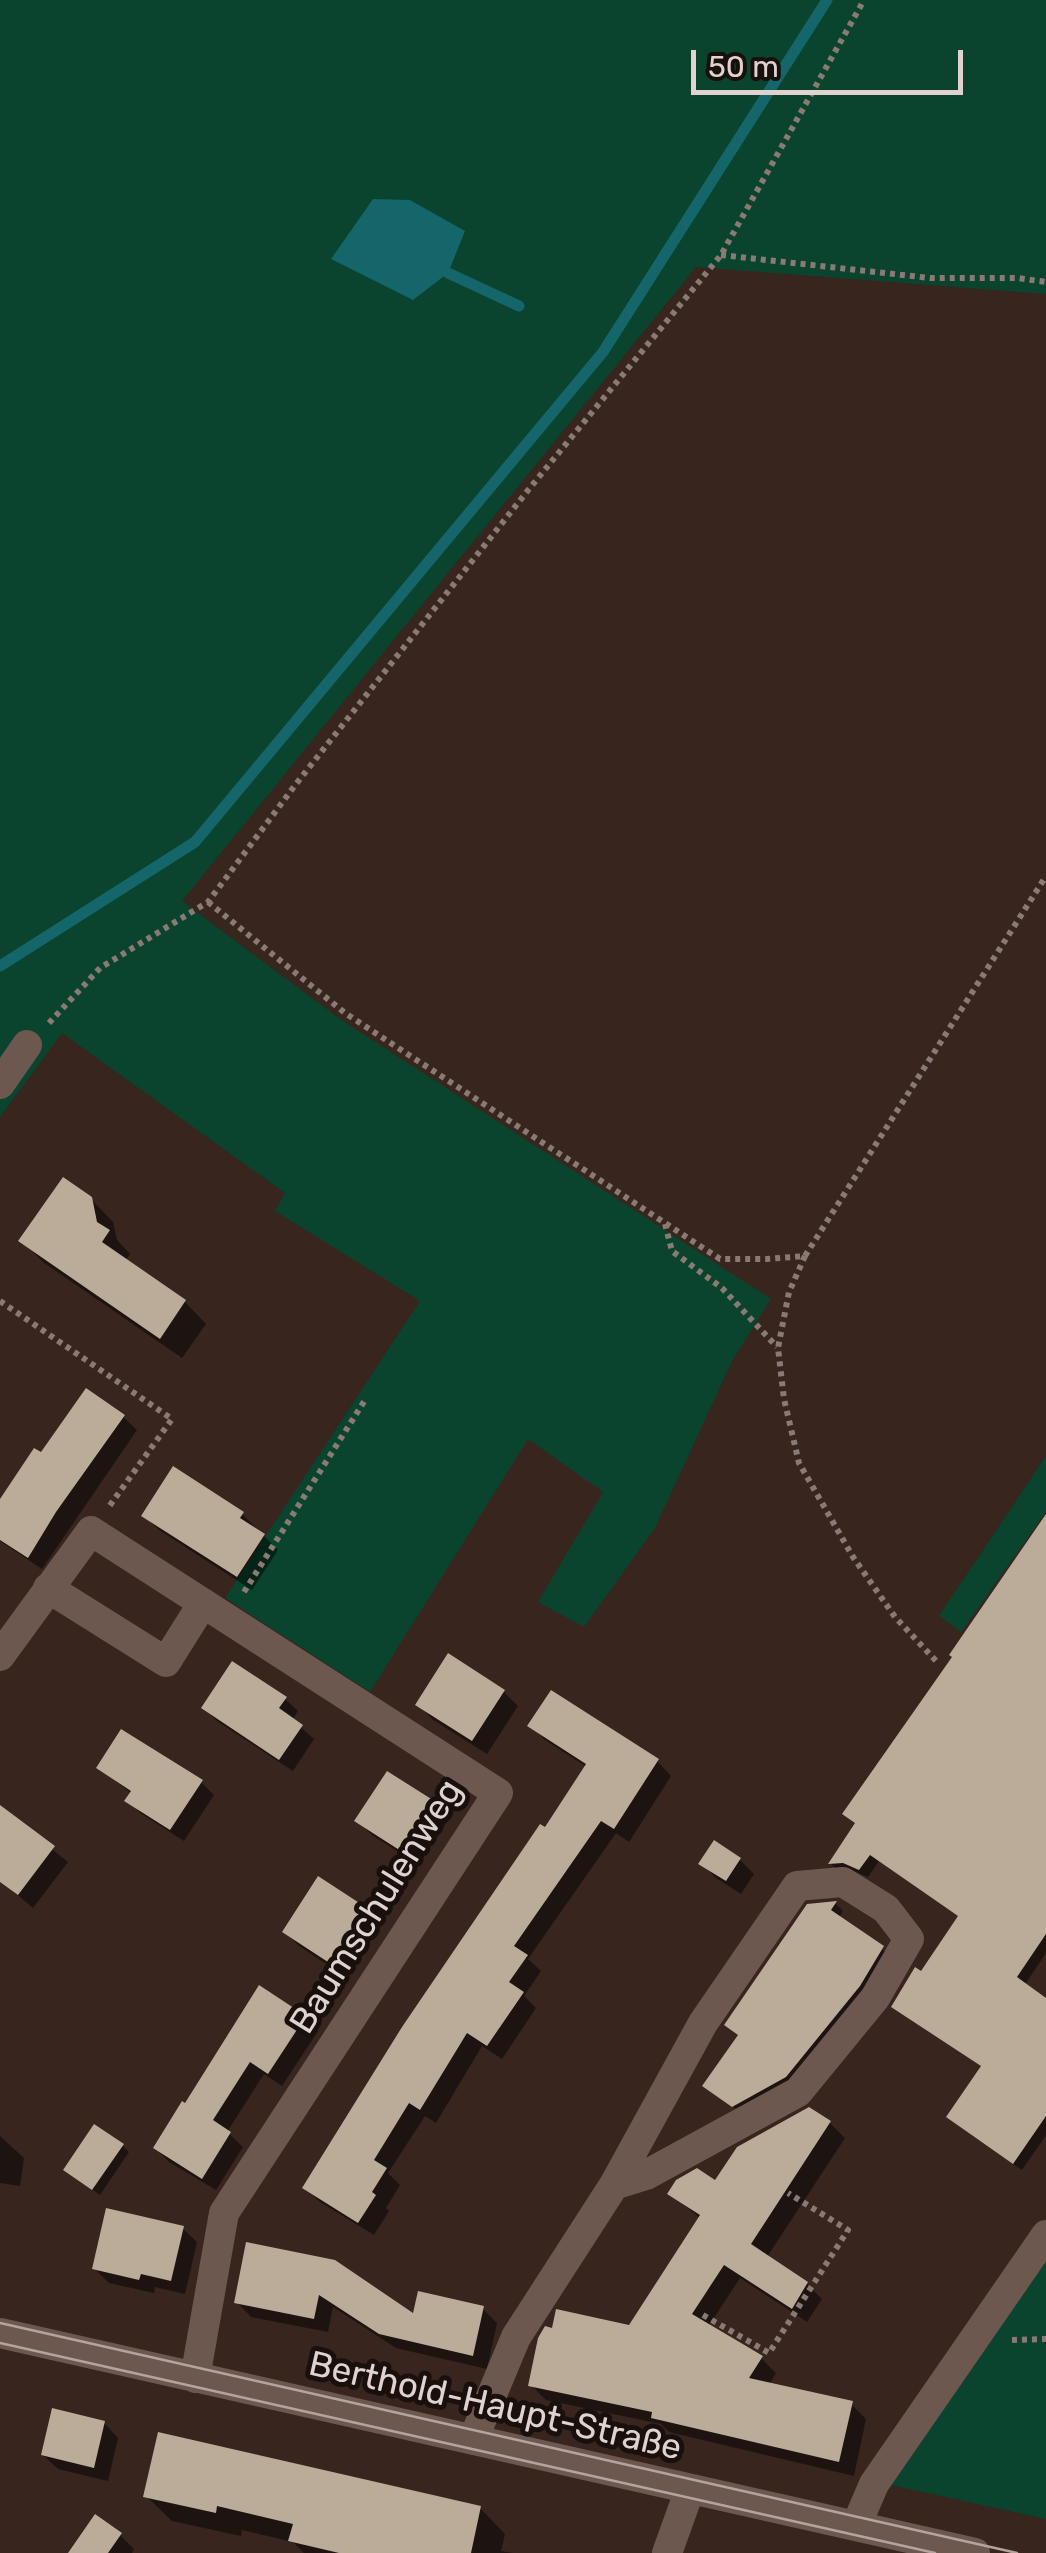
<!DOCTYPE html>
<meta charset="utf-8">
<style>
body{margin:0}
#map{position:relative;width:1046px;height:2553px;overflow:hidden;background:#37251e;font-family:Rubik,sans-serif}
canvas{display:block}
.scale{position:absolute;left:691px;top:50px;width:272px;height:45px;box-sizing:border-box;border:5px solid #e0d3cf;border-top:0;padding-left:12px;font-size:30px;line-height:35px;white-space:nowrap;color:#e0d3cf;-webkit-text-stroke:8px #19100d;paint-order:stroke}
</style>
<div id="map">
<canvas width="1046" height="2553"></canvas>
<div class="scale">50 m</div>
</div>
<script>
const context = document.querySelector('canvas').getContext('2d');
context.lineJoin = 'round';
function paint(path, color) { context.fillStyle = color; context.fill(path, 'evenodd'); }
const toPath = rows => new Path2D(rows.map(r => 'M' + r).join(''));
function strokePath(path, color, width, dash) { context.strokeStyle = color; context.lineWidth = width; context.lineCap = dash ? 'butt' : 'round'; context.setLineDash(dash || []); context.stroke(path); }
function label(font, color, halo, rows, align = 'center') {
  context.font = font + ' Rubik,sans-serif'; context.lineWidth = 10; context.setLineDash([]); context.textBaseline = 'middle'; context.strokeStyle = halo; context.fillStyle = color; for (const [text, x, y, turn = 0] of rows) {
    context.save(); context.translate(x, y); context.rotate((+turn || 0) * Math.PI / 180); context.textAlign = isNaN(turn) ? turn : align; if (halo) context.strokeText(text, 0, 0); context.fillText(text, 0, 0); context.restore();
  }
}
paint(toPath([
 [0,0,1046,0,1046,294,696,267,182,901,340,1019,771,1299,732,1361,655,1528,584,1627,538,1602,603,1492,528,1439,370,1692,225,1598,420,1301,275,1211,285,1193,62,1033,0,1117],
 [1046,1456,1046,1512,961,1632,939,1616],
 [1046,2261,1046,2519,891,2485]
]), '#0a442e');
paint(toPath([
 [373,199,410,200,465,231,448,273,413,300,331,259]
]), '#14666a');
paint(toPath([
 [91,1199,113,1222,117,1240,130,1254,125,1261,185,1302,206,1324,182,1358,43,1262,22,1241],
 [123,1417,137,1430,42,1569,0,1541,0,1504,41,1456],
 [242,1514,278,1550,252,1590,159,1530,144,1516],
 [1046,1519,1046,1953,1024,1986,1046,2001,1046,2135,1022,2170,957,2125,983,2067,895,2007,922,1975,960,1917,879,1861,868,1877,853,1871,839,1872,831,1864],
 [504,1692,518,1706,487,1754,432,1719,418,1704],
 [285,1699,298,1711,292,1720,314,1739,293,1771,217,1721,204,1708],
 [531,1725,657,1761,671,1776,629,1842,616,1833,528,1959,541,1971,524,1996,536,2008,502,2059,482,2046,436,2123,425,2116,388,2173,400,2185,386,2208,389,2211,374,2235,320,2202,305,2188,587,1767,545,1740],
 [99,1768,201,1782,214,1795,184,1841,140,1813,128,1800,132,1794],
 [387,1774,435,1804,449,1819,419,1865,372,1835,357,1820],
 [0,1808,68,1862,33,1908,0,1880],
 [740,1860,754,1874,741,1894,716,1878,702,1864],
 [836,1904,843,1911,839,1918,890,1955,794,2085,742,2113,713,2093,740,2036,727,2025,809,1906],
 [366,1910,380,1924,346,1977,299,1946,285,1932],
 [305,2018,318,2031,282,2086,264,2074,227,2132,243,2147,216,2190,169,2162,156,2148,186,2106],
 [830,2123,845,2138,767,2257,807,2284,822,2299,807,2322,740,2278,708,2327,761,2358,776,2373,769,2385,851,2404,866,2419,854,2476,669,2432,661,2424,546,2400,531,2385,631,2328,700,2218,671,2194,716,2183],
 [0,2136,24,2158,20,2186,0,2183],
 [122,2145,129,2152,100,2195,66,2170],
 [182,2228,197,2242,185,2294,155,2287,154,2293,109,2283,94,2268],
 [248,2245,415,2317,482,2308,497,2323,487,2369,396,2348,333,2307,328,2332,251,2317,237,2302],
 [104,2423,118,2438,108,2481,58,2469,43,2455],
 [146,2496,480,2508,505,2534,501,2551,513,2553,304,2553,293,2542,242,2530,241,2536,172,2521],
 [120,2535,134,2549,132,2553,71,2553]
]), '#0007');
strokePath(toPath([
 [448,273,519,306],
 [0,966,195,842,603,352,827,0]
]), '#14666a', 11);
paint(toPath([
 [63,1177,92,1197,97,1222,110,1230,102,1242,186,1300,160,1339,18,1241],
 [86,1388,125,1415,56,1512,28,1558,0,1540,0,1499,34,1448,41,1452],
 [173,1466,244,1512,240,1518,265,1534,237,1577,141,1516],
 [1046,1514,1046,1934,1017,1977,1046,1998,1046,2116,1013,2164,946,2117,981,2066,891,2007,915,1967,921,1971,958,1916,870,1855,859,1870,843,1863,828,1864,855,1823,842,1814,952,1657,949,1655],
 [448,1653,505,1690,472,1741,415,1705],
 [232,1661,287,1697,279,1708,303,1725,279,1760,201,1708],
 [551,1690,659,1759,614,1829,601,1821,514,1946,528,1955,509,1982,524,1992,487,2046,467,2033,420,2110,409,2103,374,2160,387,2168,372,2192,376,2195,358,2223,302,2188,402,2027,540,1824,545,1827,586,1764,527,1726],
 [121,1729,203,1780,170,1830,124,1801,131,1791,96,1768],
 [387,1771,436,1802,404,1853,354,1821],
 [0,1805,55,1846,18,1895,0,1882],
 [714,1840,741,1858,726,1881,698,1864],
 [318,1876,367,1908,331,1964,282,1932],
 [837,1901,831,1910,884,1946,860,1986,786,2077,732,2107,702,2086,738,2035,724,2025,807,1904],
 [259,1985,306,2016,268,2074,250,2062,213,2120,231,2132,202,2179,153,2148,182,2101,185,2103],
 [809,2107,831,2121,751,2244,808,2282,792,2309,724,2265,692,2314,763,2356,749,2378,853,2401,839,2462,651,2418,652,2412,528,2386,538,2338,545,2326,552,2328,556,2309,629,2325,700,2215,667,2194,676,2180,697,2168,715,2180,737,2147],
 [94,2124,124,2144,92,2190,63,2170],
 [106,2208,184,2226,171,2281,141,2274,139,2280,92,2269],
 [246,2242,335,2260,413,2313,418,2291,484,2306,473,2356,379,2334,319,2295,314,2319,234,2303],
 [52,2408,105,2421,94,2468,41,2455],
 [158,2432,481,2506,471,2553,339,2553,288,2541,293,2524,217,2506,216,2513,143,2497],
 [95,2514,122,2533,108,2553,68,2553]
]), '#bbab99');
strokePath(toPath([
 [721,255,930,278,1018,278,1046,282],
 [208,902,345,1013,720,1259,766,1259,805,1256,1046,876],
 [49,1023,100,968,208,902,296,784,529,489,721,255,864,0],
 [665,1224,672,1251,722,1288,777,1347],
 [805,1256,789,1292,778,1348,784,1399,799,1463,853,1557,895,1617,938,1663],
 [0,1301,172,1419,108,1508],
 [244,1592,365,1400],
 [703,2315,769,2353,848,2230,788,2193],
 [1012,2340,1046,2339]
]), '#8a7a75', 6, [5, 5]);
strokePath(toPath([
 [0,1084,27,1045],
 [48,1588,166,1662,203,1603],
 [0,1656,91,1531,498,1793,224,2213,195,2378],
 [0,2333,975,2553],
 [473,2440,516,2337,614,2185,703,2023,797,1886,843,1882,886,1909,909,1939,875,1998,798,2092,646,2175,614,2185],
 [856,2526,874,2484,1046,2235],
 [667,2553,690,2489]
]), '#6d5850', 30);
strokePath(toPath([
 [0,2323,1017,2553],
 [0,2343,935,2553]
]), '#b3a49f', 2.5);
label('35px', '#e0d3cf', '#19100d', [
 ["Baumschulenweg",377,1907,-58],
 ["Berthold-Haupt-Straße",495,2407,13]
]);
</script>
